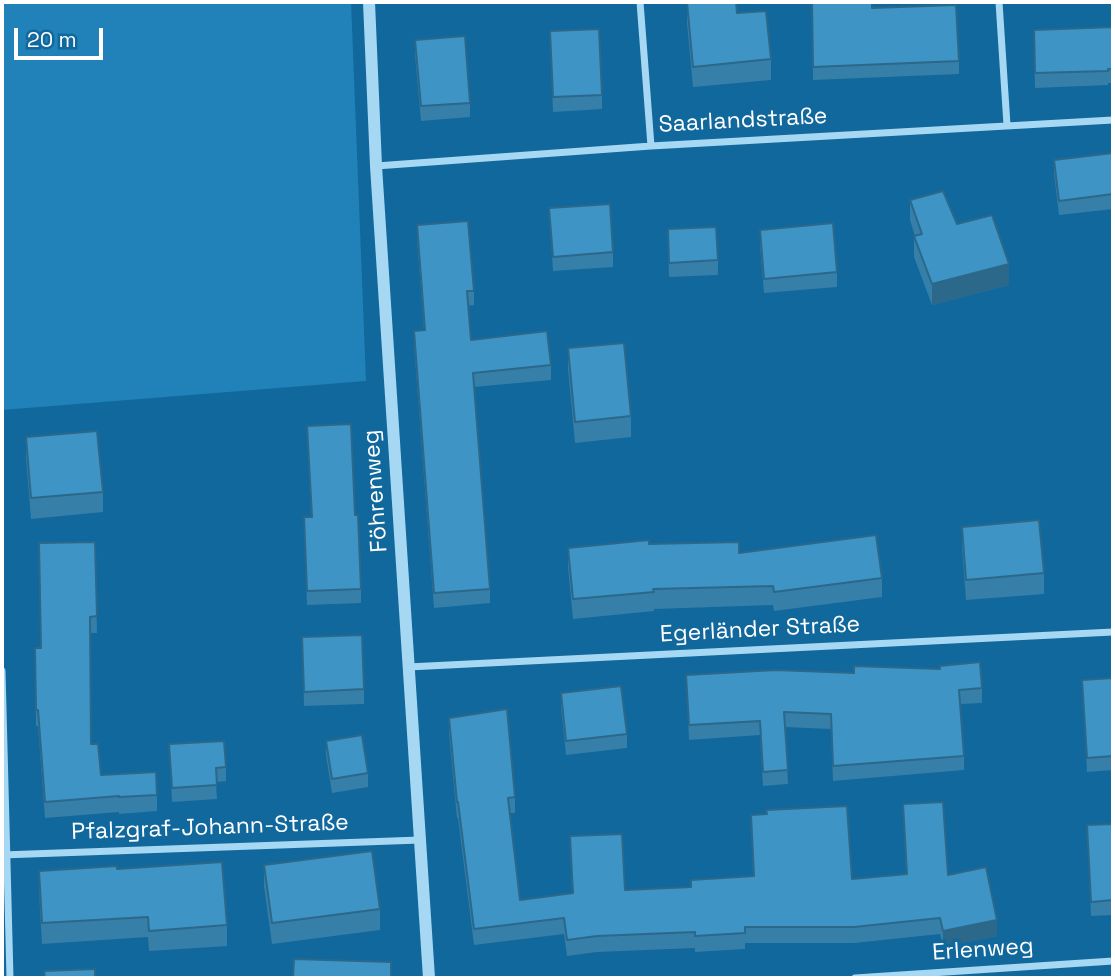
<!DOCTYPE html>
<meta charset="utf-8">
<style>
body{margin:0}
#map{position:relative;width:1115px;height:980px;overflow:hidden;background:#11689c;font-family:"Space Grotesk",sans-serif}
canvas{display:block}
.frame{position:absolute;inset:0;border:4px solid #fff;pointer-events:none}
.scale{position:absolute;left:14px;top:28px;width:89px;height:32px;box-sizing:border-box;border:4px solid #fff;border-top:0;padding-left:9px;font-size:21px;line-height:24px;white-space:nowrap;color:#fff;-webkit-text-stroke:5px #11689c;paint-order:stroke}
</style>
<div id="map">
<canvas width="1115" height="980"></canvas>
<div class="frame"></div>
<div class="scale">20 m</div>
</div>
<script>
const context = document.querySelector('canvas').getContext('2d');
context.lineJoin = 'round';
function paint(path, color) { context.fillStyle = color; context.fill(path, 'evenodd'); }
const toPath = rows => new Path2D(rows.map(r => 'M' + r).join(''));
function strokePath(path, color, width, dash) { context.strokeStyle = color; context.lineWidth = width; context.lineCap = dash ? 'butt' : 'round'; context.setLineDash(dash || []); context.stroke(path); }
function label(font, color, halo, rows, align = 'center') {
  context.font = font + ' "Space Grotesk",sans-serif'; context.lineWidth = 7; context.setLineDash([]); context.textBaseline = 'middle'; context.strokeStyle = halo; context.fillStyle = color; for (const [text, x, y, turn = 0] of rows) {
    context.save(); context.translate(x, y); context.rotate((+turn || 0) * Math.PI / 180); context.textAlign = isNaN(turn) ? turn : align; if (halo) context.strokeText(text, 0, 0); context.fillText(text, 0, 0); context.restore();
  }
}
paint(toPath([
 [2,2,351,2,366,381,2,410]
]), '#2082b9');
strokePath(toPath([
 [640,2,651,146],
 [999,2,1007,125],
 [376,166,651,146,1113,120],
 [408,667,1113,632],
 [2,671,10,978],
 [2,855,420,840],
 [855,978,1113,961]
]), '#a6d8f4', 7);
strokePath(toPath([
 [369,2,376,166,429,978]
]), '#a6d8f4', 12);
paint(toPath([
 [687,2,737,13,771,59,771,80,693,87,687,23],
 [812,2,872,8,959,61,959,74,813,80],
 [1113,27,1113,83,1108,83,1108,85,1035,88,1034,45],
 [550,31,602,95,602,109,553,112],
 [415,40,470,103,470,117,421,121,415,55],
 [1113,153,1113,209,1059,215,1054,174,1054,160],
 [910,200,957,224,1009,285,932,305,914,257,914,236,915,236,910,220],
 [549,208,613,252,613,267,553,271],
 [417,225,474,291,474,305,468,306,471,340,551,365,551,380,474,387,490,589,490,603,434,608,414,345,414,331,424,330,417,239],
 [668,229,718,260,718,275,669,277],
 [760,230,837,272,837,287,764,293,760,245],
 [568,348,631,416,631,437,575,443,568,369],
 [307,426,355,515,361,589,361,603,307,605,304,517,311,517],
 [26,437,103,492,103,512,31,519,26,458],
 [962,527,1044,573,1044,594,966,600,962,547],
 [95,542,97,633,90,633,91,744,101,775,157,795,157,811,119,814,119,812,45,818,38,726,36,726,35,648,40,648],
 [649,544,739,553,882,578,882,597,774,611,773,605,654,609,654,611,573,619,568,567,568,548],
 [302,637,364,689,364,704,304,706],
 [686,675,982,688,982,703,960,704,964,756,964,770,833,781,831,729,785,727,788,784,763,786,760,735,689,740],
 [1113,678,1113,770,1087,772,1082,680],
 [561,693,627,734,627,748,566,755,561,707],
 [449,718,515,797,515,813,510,813,520,900,572,893,570,836,625,890,691,887,753,876,751,815,852,879,906,874,903,804,948,875,997,936,943,947,940,934,854,943,745,943,745,949,695,952,695,948,597,952,567,956,564,934,474,945,458,818,457,818,449,734],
 [326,741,368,773,368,787,332,793,326,755],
 [169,744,226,767,226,781,216,782,217,799,172,802],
 [1113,824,1113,915,1091,916,1087,825],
 [264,865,380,909,380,930,272,944,264,886],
 [117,869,227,925,227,946,149,951,148,937,42,944,39,892,39,871]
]), '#357fa9');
paint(toPath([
 [1009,264,1009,285,932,305,932,284],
 [997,920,997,936,943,947,943,931]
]), '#2b688a');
const building = toPath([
 [687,2,736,2,737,13,766,11,771,59,693,67,687,2],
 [812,2,872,2,872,8,956,5,959,61,813,67,812,2],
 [1113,27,1113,69,1108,69,1108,71,1035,73,1034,30,1113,27],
 [599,29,602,95,553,97,550,31,599,29],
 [465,36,470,103,421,106,415,40,465,36],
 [1113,153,1113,194,1059,201,1054,160,1113,153],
 [943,191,957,224,992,215,1009,264,932,284,914,236,922,234,910,200,943,191],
 [610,204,613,252,553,257,549,208,610,204],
 [468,221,474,291,467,291,471,340,547,331,551,365,473,373,490,589,434,593,414,331,425,330,417,225,468,221],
 [833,223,837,272,764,279,760,230,833,223],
 [716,227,718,260,669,263,668,229,716,227],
 [624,343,631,416,575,422,568,348,624,343],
 [351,424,355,515,358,515,361,589,307,591,304,517,312,517,307,426,351,424],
 [97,431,103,492,31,498,26,437,97,431],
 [1039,520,1044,573,966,580,962,527,1039,520],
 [876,535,882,578,774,592,773,586,653,589,654,592,573,599,568,548,649,540,649,544,739,542,739,553,876,535],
 [95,542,97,616,90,617,91,744,98,744,101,775,156,772,157,795,119,797,119,796,45,802,38,710,36,710,35,648,41,648,39,543,95,542],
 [362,635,364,689,304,692,302,637,362,635],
 [980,662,982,688,959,690,964,756,833,766,831,714,784,712,788,770,763,772,760,721,689,725,686,675,776,670,854,673,854,666,940,669,940,666,980,662],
 [1113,678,1113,756,1087,758,1082,680,1113,678],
 [621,686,627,734,566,741,561,693,621,686],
 [507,709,515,797,508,798,520,900,573,893,570,836,622,834,625,890,691,887,691,880,754,876,751,815,767,814,766,810,847,806,852,879,907,874,903,804,943,802,948,875,986,867,997,920,943,931,940,918,854,927,745,927,745,933,695,936,695,932,597,936,567,940,564,918,474,929,458,802,457,802,449,718,507,709],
 [362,735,368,773,332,779,326,741,362,735],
 [224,741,226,767,216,768,217,785,172,788,169,744,224,741],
 [1113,824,1113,900,1091,902,1087,825,1113,824],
 [372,851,380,909,272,923,264,865,372,851],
 [222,862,227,925,149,931,148,917,42,923,39,871,117,866,117,869,222,862],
 [294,959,391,962,391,978,293,978,294,959],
 [95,969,95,978,45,978,44,971,95,969]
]);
paint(building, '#3e94c5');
strokePath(building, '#2b688a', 2);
label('23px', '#fff', '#11689c', [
 ["Saarlandstraße",743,121,-3],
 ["Föhrenweg",376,491,-94],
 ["Egerländer Straße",760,630,-3],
 ["Pfalzgraf-Johann-Straße",210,828,-2],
 ["Erlenweg",983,950,-4]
]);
</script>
